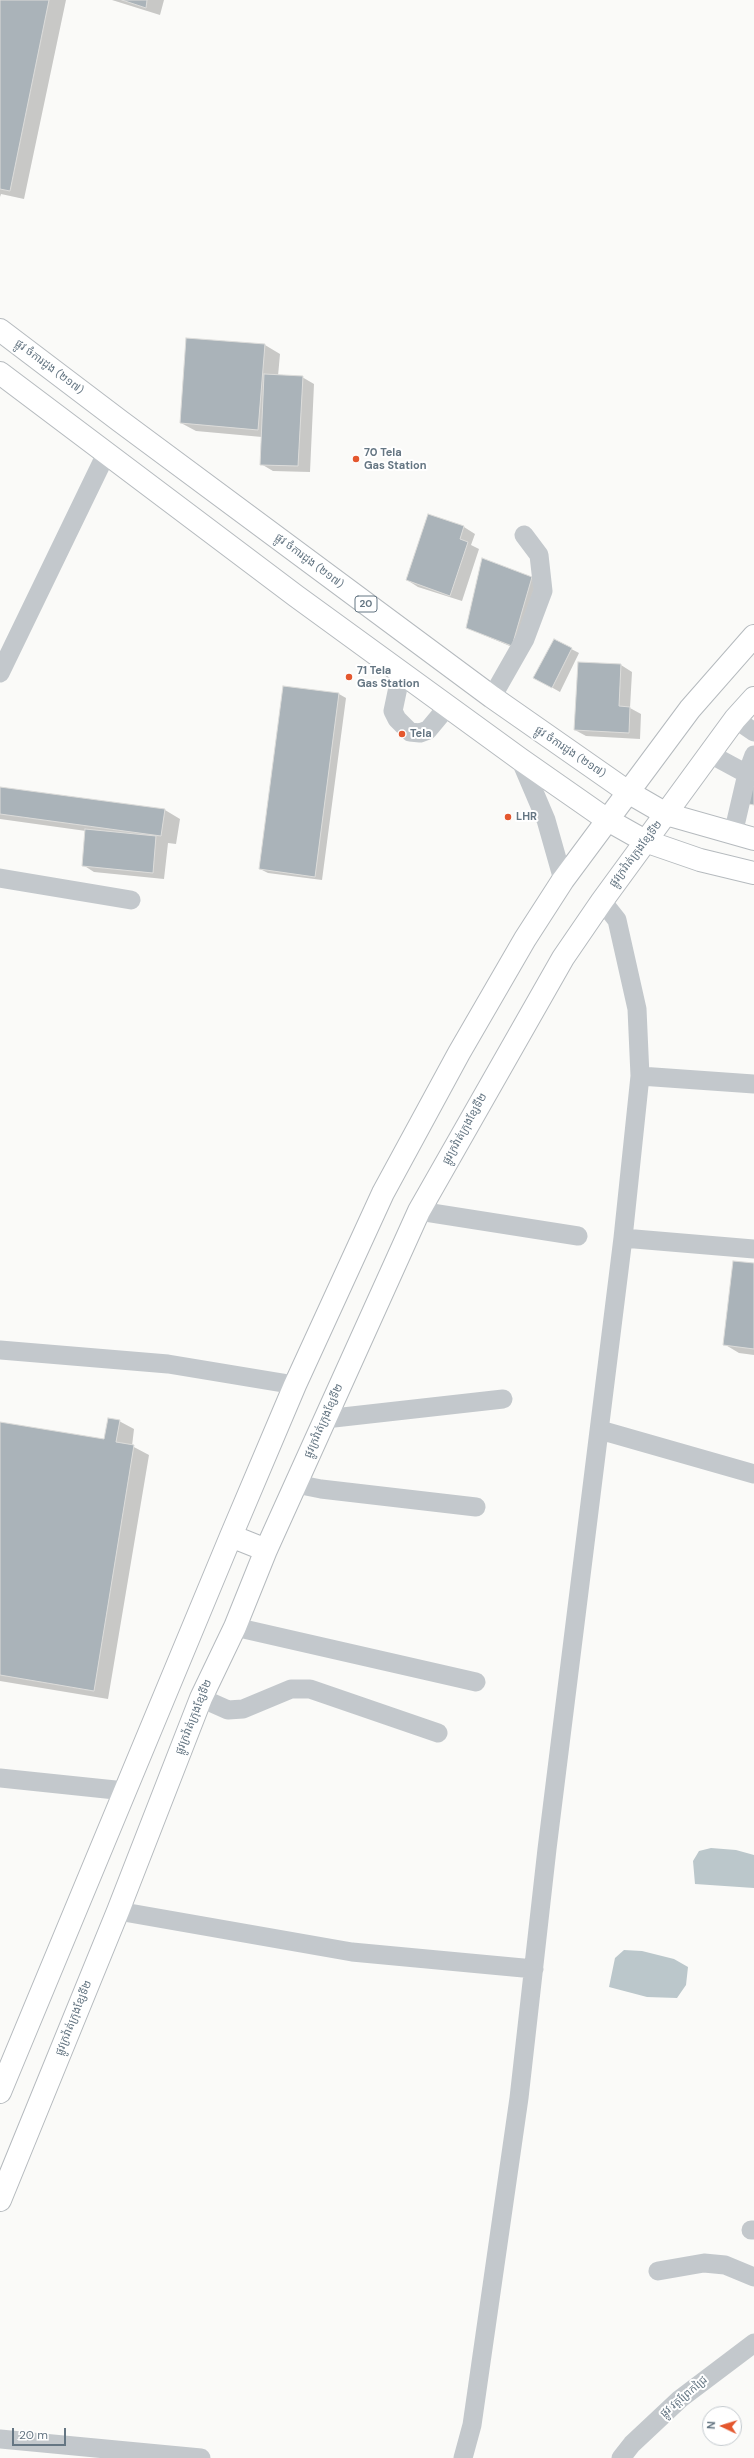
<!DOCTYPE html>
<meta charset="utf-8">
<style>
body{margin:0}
#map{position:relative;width:754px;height:2458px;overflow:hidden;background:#fafaf8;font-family:"DM Sans",sans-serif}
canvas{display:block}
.north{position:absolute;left:702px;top:2406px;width:40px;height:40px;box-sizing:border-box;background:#fff;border:1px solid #c1c8cd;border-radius:50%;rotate:274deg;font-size:11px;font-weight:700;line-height:16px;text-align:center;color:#657683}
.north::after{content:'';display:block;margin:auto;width:14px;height:18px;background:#e4572e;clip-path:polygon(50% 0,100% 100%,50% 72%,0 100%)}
.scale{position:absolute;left:12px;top:2428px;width:54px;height:18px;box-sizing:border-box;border:2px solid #657683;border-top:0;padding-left:5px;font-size:12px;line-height:14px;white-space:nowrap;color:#657683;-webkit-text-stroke:3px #fff;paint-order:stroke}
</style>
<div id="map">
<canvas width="754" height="2458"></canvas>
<div class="north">N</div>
<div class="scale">20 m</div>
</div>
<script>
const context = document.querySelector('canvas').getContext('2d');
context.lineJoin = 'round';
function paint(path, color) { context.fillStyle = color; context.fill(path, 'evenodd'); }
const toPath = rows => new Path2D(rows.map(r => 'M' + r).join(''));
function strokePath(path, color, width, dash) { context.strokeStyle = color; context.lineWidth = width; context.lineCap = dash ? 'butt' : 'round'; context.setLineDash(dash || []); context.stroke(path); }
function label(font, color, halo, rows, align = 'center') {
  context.font = font + ' "DM Sans","Noto Sans Khmer",sans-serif'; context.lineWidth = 4; context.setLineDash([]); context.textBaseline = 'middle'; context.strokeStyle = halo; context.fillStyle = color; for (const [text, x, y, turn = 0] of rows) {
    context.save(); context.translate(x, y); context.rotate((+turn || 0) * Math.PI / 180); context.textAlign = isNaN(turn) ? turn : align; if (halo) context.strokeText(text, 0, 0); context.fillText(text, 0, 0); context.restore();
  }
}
paint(toPath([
 [711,1848,736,1850,754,1855,754,1888,695,1884,693,1861,699,1851],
 [624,1950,642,1951,674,1959,688,1967,686,1985,677,1998,647,1997,609,1987,615,1958]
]), '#bbc7cb');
paint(toPath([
 [0,0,66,0,24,199,1,194,0,197],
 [112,0,164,0,160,15],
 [265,345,280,354,278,376,302,377,314,384,310,472,273,471,261,464,262,437,196,431,181,423],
 [428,515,464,527,475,534,471,545,479,549,462,601,418,587,407,580],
 [532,578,543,585,524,652,467,628],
 [554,640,579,653,560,692,535,678],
 [621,665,632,672,630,708,641,714,640,739,586,736,575,730],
 [339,694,346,698,322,880,268,873,260,869],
 [0,788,165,810,180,819,176,844,168,843,164,879,94,872,83,865,86,831,0,819],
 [754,1264,754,1355,739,1353,724,1344],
 [119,1421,134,1429,132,1446,149,1455,108,1699,0,1681,0,1423,105,1440]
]), '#0003');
const building = toPath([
 [0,0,49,0,10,191,0,189,0,0],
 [122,0,147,0,146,8,122,0],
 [186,338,265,344,258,430,180,423,186,338],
 [264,374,303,376,298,466,260,465,264,374],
 [428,514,464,526,460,539,468,542,450,596,406,580,428,514],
 [482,558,532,577,512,646,466,628,482,558],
 [554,639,572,648,552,688,533,678,554,639],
 [578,662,621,664,619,706,630,707,629,733,574,730,578,662],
 [283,686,339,693,315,877,259,869,283,686],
 [754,785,754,805,744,803,754,785],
 [0,787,165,809,161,836,0,814,0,787],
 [85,829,156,836,153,873,82,866,85,829],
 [733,1261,754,1263,754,1349,723,1345,733,1261],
 [108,1418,120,1420,116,1442,134,1445,94,1691,0,1675,0,1422,104,1439,108,1418]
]);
paint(building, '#aab3b9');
strokePath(building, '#dcdcda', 1);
const major = toPath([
 [0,330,120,421,492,697,628,792,666,814,754,839],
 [0,373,296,596,520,759,606,819,645,841,700,860,754,873],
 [231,1536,266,1550],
 [0,2092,231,1536,295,1385,383,1193,459,1053,525,939,563,880,690,709,754,636],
 [0,2200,118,1911,201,1698,235,1627,266,1550,419,1211,563,958,602,901,735,719,754,698]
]);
strokePath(major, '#b5babe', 24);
strokePath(toPath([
 [0,673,106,454],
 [401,673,393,711,397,719,410,732,420,733,428,730,448,706],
 [492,697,525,639,543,591,539,555,524,535],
 [735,719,754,732],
 [710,754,747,774],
 [520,759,546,820,563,880],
 [733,834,747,774,754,755],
 [0,878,131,900],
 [640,1076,754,1084],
 [419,1211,578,1236],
 [623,1238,754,1249],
 [0,1350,168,1364,295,1385],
 [325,1419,503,1399],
 [600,1430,754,1474],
 [296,1484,321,1489,476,1507],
 [235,1627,476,1682],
 [201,1698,228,1710,243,1709,291,1689,310,1689,438,1733],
 [0,1778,125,1791],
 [118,1911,352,1952,534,1969],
 [751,2230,754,2230],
 [658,2271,704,2263,725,2265,754,2277],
 [0,2439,201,2458],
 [463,2458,472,2425,519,2098,547,1849,623,1238,640,1076,637,1009,617,920,602,901],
 [621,2458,632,2444,680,2399,754,2343]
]), '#c3c8cc', 19);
strokePath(major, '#fff', 22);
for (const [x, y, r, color] of [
 [356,459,4,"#e4572e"],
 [349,677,4,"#e4572e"],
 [402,734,4,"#e4572e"],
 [508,817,4,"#e4572e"]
]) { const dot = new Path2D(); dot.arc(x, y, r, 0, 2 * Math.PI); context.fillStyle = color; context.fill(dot); strokePath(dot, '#fff', 1.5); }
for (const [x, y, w] of [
 [366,604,22]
]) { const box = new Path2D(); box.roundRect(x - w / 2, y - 8, w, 16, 3); context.fillStyle = '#fff'; context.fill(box); strokePath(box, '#657683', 1); }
label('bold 10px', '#657683', null, [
 ["20",366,604]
]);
label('11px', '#657683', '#fff', [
 ["ផ្លូវ ចំការដូង (២១៧)",49,367,37],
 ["ផ្លូវ ចំការដូង (២១៧)",309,561,37],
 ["ផ្លូវ ចំការដូង (២១៧)",570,752,34],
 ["ផ្លូវក្រវ៉ាត់ក្រុងខ្សែទី២",636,854,-53],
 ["ផ្លូវក្រវ៉ាត់ក្រុងខ្សែទី២",465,1129,-61],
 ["ផ្លូវក្រវ៉ាត់ក្រុងខ្សែទី២",324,1421,-66],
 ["ផ្លូវក្រវ៉ាត់ក្រុងខ្សែទី២",194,1717,-68],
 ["ផ្លូវក្រវ៉ាត់ក្រុងខ្សែទី២",74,2018,-68],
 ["ផ្លូវ វត្តព្រែកជ្រៃ",684,2397,-40]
]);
label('bold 11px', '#657683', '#fff', [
 ["70 Tela",364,453],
 ["Gas Station",364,466],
 ["71 Tela",357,671],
 ["Gas Station",357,684],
 ["Tela",410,734],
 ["LHR",516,817]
], 'left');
</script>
